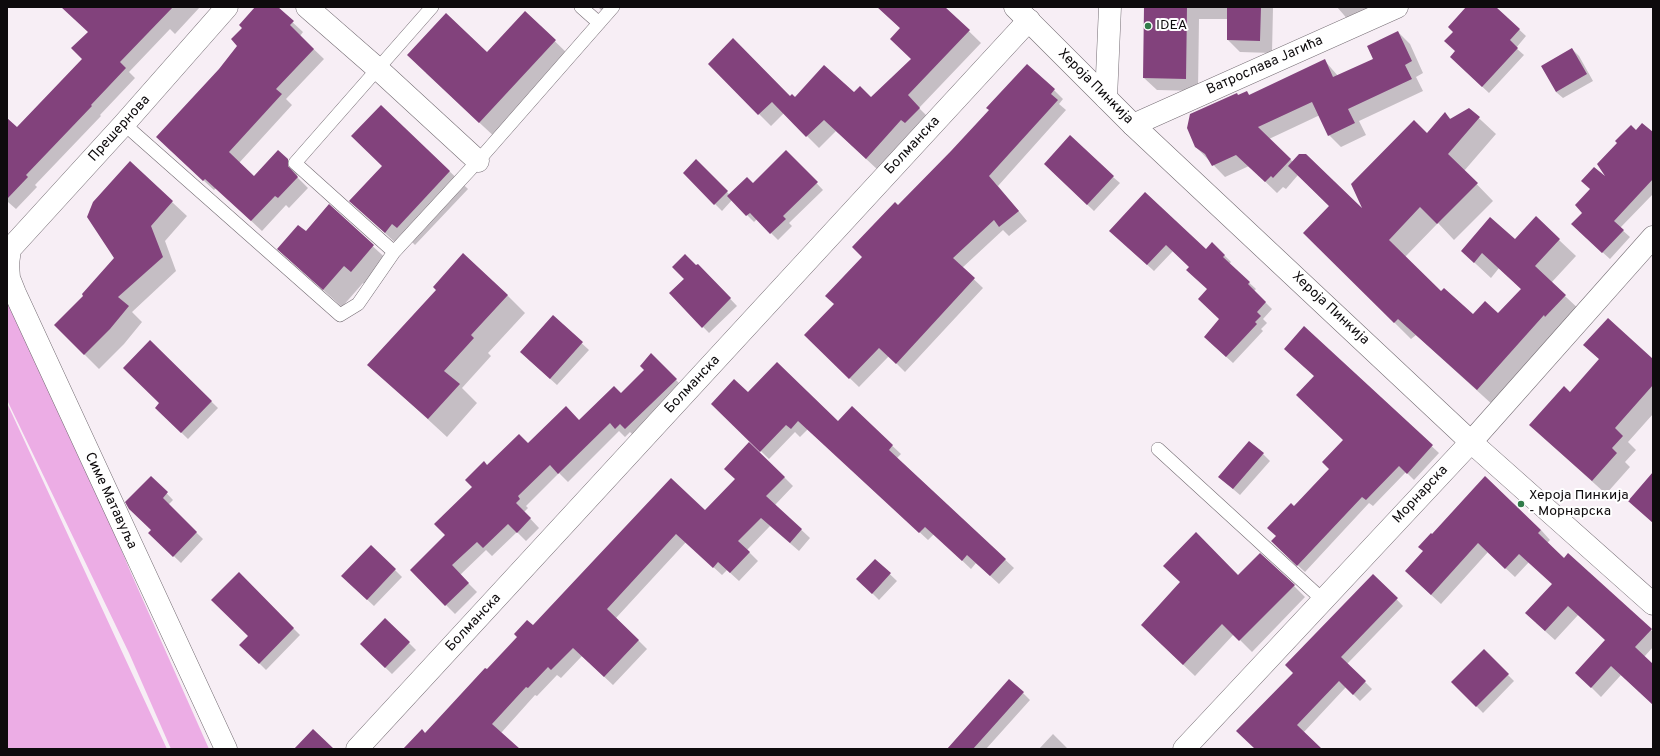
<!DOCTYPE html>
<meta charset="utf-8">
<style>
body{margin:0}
#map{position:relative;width:1660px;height:756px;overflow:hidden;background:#f7eef5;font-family:Overpass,sans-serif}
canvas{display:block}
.frame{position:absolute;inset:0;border:8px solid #0e0b0d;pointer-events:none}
</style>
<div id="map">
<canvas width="1660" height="756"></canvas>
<div class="frame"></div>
</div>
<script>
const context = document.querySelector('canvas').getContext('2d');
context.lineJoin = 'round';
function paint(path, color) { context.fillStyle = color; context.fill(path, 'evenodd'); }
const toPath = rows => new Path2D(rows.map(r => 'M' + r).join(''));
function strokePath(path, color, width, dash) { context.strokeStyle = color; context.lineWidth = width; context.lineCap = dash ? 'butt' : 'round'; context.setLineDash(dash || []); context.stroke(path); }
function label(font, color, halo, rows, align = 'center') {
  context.font = font + ' Overpass,sans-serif'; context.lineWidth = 4; context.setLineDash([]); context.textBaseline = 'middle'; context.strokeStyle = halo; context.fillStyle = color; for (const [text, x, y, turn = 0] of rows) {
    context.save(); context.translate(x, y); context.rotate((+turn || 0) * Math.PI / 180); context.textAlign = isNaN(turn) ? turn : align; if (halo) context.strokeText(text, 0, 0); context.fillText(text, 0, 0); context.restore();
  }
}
paint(toPath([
 [7,277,131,573,209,749,171,749,129,653,7,400],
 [7,403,167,749,7,749]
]), '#ecade5');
paint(toPath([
 [72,7,200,7,175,34,170,29,129,72,135,78,100,115,101,116,35,185,37,187,16,209,8,202,7,203,7,119,17,129,83,59,89,32],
 [256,7,276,7,303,32,300,36,324,59,286,99,292,105,239,163,254,177,288,171,289,162,298,171,297,177,308,188,289,208,286,205,262,231,216,188,214,190,168,148,220,70,239,46,243,28],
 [598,7,605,7,602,11],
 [878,7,944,7,981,43,919,108,931,120,878,170,836,131,819,148,784,113,771,126,709,64,790,97,854,94,871,98,912,59,901,29],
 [1145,7,1283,7,1273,8,1272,53,1240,52,1228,40,1228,19,1199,19,1198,91,1157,90,1144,78],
 [1337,7,1392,7,1350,22],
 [1468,7,1495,7,1526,36,1516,48,1524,55,1489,93,1458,64,1454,32],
 [525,12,573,59,498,140,426,73,487,53],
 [1398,32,1410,44,1423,73,1416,77,1423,91,1359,121,1366,135,1341,147,1329,135,1320,115,1269,139,1293,162,1365,212,1445,114,1451,119,1469,109,1496,134,1464,171,1493,201,1454,240,1438,223,1405,257,1441,293,1473,315,1498,314,1522,290,1499,268,1491,278,1462,251,1515,240,1559,240,1576,256,1551,283,1582,312,1494,406,1416,335,1411,339,1304,233,1330,207,1298,175,1286,189,1283,187,1277,193,1249,166,1225,177,1196,147,1239,96,1247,92,1250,96,1325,61,1338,76,1374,59],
 [1572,49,1579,56,1593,81,1563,98,1556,92],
 [1054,90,1063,99,1059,104,1066,110,998,186,1027,221,1009,236,1003,230,962,268,983,288,905,372,889,356,859,387,814,344,835,304,864,257,898,207],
 [381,106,468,189,415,245,411,241,403,250,351,201,383,167],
 [1636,131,1653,134,1653,194,1620,228,1630,237,1610,259,1579,231,1584,213,1608,180],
 [786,151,823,190,789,223,792,226,778,240,757,219,754,222,732,200,722,211,684,173,696,161,730,195,753,184],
 [130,163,187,216,165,241,176,271,132,312,142,322,124,344,99,369,55,325,84,296,116,258],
 [1052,171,1113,177,1120,183,1094,211],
 [329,206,392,264,369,289,363,283,342,307,278,249,306,232],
 [1117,237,1206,250,1212,243,1231,262,1229,264,1256,289,1254,291,1272,309,1263,319,1267,323,1261,329,1263,331,1233,363,1211,343,1221,320,1208,289,1190,267,1173,251,1154,271],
 [698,265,737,306,709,333,670,293],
 [507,295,525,313,488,353,491,356,462,388,477,403,447,437,369,365],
 [553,317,589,350,557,385,528,359],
 [1304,328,1439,453,1414,480,1406,472,1373,506,1369,503,1305,572,1279,548,1277,537,1294,507,1331,469,1344,440,1315,377],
 [150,342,218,408,188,439,156,408,160,403],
 [1585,345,1653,361,1653,414,1628,442,1636,450,1625,462,1630,467,1606,494,1544,438,1570,393,1600,360],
 [651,355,685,389,635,437,630,432,625,437,619,431,568,482,559,473,526,506,528,508,524,512,539,528,526,541,517,532,492,556,486,550,460,575,477,592,455,614,411,570,446,535,473,487,487,466,528,444,579,422,621,394,645,370],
 [748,394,838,423,852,408,901,454,897,458,1014,568,999,584,976,563,971,569,934,534,928,540,808,429,800,437,795,432,769,459,721,412],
 [1263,454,1270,461,1240,495,1226,483],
 [151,477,173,500,168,505,203,539,181,563,150,533,152,530],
 [784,477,793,486,775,505,810,538,799,551,770,526,747,550,758,561,739,581,727,570,722,575,686,542,616,618,647,649,613,685,582,656,561,678,557,675,537,696,535,695,501,733,518,749,404,749,425,734,487,670,533,627,705,511],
 [1541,530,1550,540,1547,543,1565,559,1568,555,1653,632,1653,647,1644,657,1653,665,1653,704,1621,675,1601,697,1586,682,1606,640,1579,614,1555,640,1536,623,1553,584,1529,562,1515,577,1488,552,1441,604,1415,580,1424,551,1432,535],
 [371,546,402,577,374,606,342,576],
 [875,560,897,581,879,600,858,579],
 [239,574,300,635,266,670,241,645,249,636],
 [1373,575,1403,606,1347,664,1372,689,1360,701,1346,687,1303,733,1320,749,1256,749,1294,673],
 [1238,576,1294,586,1305,597,1252,652,1234,634,1195,676,1154,637],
 [385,619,416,650,392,674,361,644],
 [1484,651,1514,681,1483,713,1453,682],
 [1023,693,1030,700,986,749,948,749],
 [1053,734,1068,749,1039,749]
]), '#0003');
paint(toPath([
 [61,7,173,7,120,62,126,68,91,105,92,106,26,175,28,177,7,199,7,118,17,127,82,59,71,48,88,32],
 [255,7,278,7,294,21,290,25,314,49,276,89,282,94,229,152,254,176,278,150,288,159,288,166,298,177,278,198,275,196,251,221,205,179,203,181,156,137,219,69,237,46,231,39,242,28,239,25],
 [877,7,945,7,970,30,908,95,920,108,905,123,901,120,866,159,824,120,806,137,772,102,758,115,708,64,733,38,790,96,792,94,795,97,824,65,854,92,860,86,871,97,911,59,890,39,900,28],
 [1144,7,1187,7,1186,79,1143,78],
 [1227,7,1261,7,1260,41,1227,40],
 [1466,7,1496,7,1520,29,1510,40,1518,48,1482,87,1450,57,1455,51,1444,41,1453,32,1448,27],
 [525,11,556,40,479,123,407,55,446,13,487,52],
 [1398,31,1412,61,1405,65,1412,79,1348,109,1355,123,1328,136,1312,102,1258,127,1291,159,1273,178,1271,176,1265,182,1236,155,1212,166,1205,154,1195,147,1187,128,1190,114,1237,93,1238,95,1247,91,1249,95,1325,59,1333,77,1373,59,1367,46],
 [1572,48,1587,74,1556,92,1541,66],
 [1027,64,1055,89,1051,94,1058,100,989,176,1019,211,999,227,994,220,953,258,975,278,896,364,879,348,849,379,804,335,834,304,825,296,862,257,852,247,895,202,898,205,951,151,989,110,986,108],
 [381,105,450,171,397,228,392,224,385,233,349,201,382,166,351,136],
 [1469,108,1480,117,1448,154,1478,183,1437,224,1420,207,1389,240,1441,291,1444,288,1473,314,1485,301,1498,313,1521,289,1482,253,1474,263,1461,251,1490,217,1515,239,1536,216,1560,239,1535,266,1566,295,1545,317,1544,315,1477,390,1398,319,1394,323,1303,233,1329,206,1288,166,1299,154,1306,154,1362,208,1351,184,1414,120,1427,133,1445,112,1450,119],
 [1642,123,1653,132,1653,179,1614,221,1624,230,1602,253,1571,224,1582,213,1575,205,1590,189,1581,181,1594,167,1605,176,1597,164,1617,143,1615,141,1631,125,1636,130],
 [1070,135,1114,176,1087,205,1044,164],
 [786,150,818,182,783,216,786,219,770,234,750,213,746,216,727,196,747,177,753,183],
 [696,159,728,191,714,205,683,173],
 [130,161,173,201,151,226,163,257,118,297,129,306,110,329,84,355,54,325,83,296,82,294,114,258,87,217,93,202],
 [1145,192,1206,249,1212,242,1225,255,1223,257,1250,282,1248,284,1266,302,1257,312,1261,316,1255,322,1257,324,1226,357,1204,337,1219,319,1198,299,1207,289,1186,270,1189,267,1166,245,1147,265,1109,231],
 [329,204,374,245,351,272,344,266,323,290,277,249,298,225,306,231],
 [463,253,508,295,471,335,474,338,444,371,460,384,428,419,367,365,436,290,433,287],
 [685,254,696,265,698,264,731,298,702,328,669,293,684,279,672,267],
 [553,315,583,342,550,379,520,352],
 [1608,318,1653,359,1653,385,1615,428,1623,436,1612,448,1617,453,1592,481,1529,425,1564,386,1570,392,1599,359,1583,345],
 [1304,326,1433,445,1407,474,1399,466,1366,500,1362,497,1297,566,1271,541,1276,536,1267,528,1291,503,1294,506,1329,469,1322,462,1343,440,1296,395,1314,376,1284,349],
 [150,340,212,401,181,433,155,408,159,403,123,368],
 [651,353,677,379,625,429,620,424,615,429,610,423,558,474,550,465,518,496,520,499,516,503,531,518,517,533,508,524,483,548,477,542,452,565,469,583,445,606,410,570,445,535,434,524,472,487,465,480,484,461,487,465,519,434,528,443,566,406,579,420,614,386,621,393,644,370,640,366],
 [777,362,838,421,852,406,893,445,889,450,1006,559,990,576,967,555,962,561,925,527,919,533,798,421,791,429,786,425,760,452,711,404,734,379,748,392],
 [1249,441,1264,453,1233,489,1218,477],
 [749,442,785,477,766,496,802,529,790,543,761,518,738,541,750,552,730,573,718,562,713,568,676,534,607,609,639,640,604,677,573,648,551,670,548,667,528,688,526,687,492,724,520,749,403,749,422,729,425,733,485,668,487,669,517,637,514,634,527,620,533,625,671,478,705,510,735,479,724,469],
 [1653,472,1653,523,1628,501],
 [151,476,168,492,163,498,197,532,173,557,148,533,151,530,129,509,125,502],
 [1485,476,1541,530,1538,533,1564,558,1568,553,1652,629,1635,647,1653,664,1653,705,1611,666,1591,688,1575,673,1605,640,1568,606,1545,631,1525,613,1552,584,1519,554,1505,569,1478,543,1431,595,1405,571,1423,551,1418,547,1431,533,1432,534],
 [1196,532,1238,575,1260,553,1295,585,1239,641,1222,624,1183,665,1141,625,1180,582,1163,566],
 [371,545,396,569,367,600,341,576],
 [875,559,891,573,872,594,856,579],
 [239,572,294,628,259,664,239,645,248,636,211,600],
 [1373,574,1398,598,1341,657,1366,681,1353,695,1339,681,1297,725,1322,749,1255,749,1236,731,1293,673,1285,665],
 [385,618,410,642,385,668,360,644],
 [1484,649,1509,674,1476,707,1451,682],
 [1009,679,1024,692,973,749,947,749],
 [313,729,334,749,294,749]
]), '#82427c');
const service = toPath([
 [581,7,599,23],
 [124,124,340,315,358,304,394,252,478,161,613,7],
 [394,252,295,163,432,7],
 [1158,449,1323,600]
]);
const minor = toPath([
 [307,7,378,69,478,161],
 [1106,98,1110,7],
 [1133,125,1397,7],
 [226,749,15,293,9,278,8,264,10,249,124,124,227,7],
 [357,749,1029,20],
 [1184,749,1471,442,1653,237]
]);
const tertiary = toPath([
 [1015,7,1133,125,1471,442,1653,604]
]);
strokePath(service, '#746c73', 14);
strokePath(minor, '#746c73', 23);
strokePath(tertiary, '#746c73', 23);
strokePath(service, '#fff', 13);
strokePath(minor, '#fff', 22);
strokePath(tertiary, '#fff', 22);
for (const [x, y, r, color] of [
 [1148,26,4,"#317c4a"],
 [1521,504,4,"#317c4a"]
]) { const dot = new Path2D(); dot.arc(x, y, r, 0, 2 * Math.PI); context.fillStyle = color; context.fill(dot); strokePath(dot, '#fff', 1.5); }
label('14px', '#0e0b0d', '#fff', [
 ["IDEA",1156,26],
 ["Хероја Пинкија",1529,496],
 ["- Морнарска",1529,512]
], 'left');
label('14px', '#0e0b0d', '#fff', [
 ["Ватрослава Јагића",1265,66,-24],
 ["Хероја Пинкија",1095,87,45],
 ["Прешернова",120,129,-48],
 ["Болманска",913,146,-47],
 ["Хероја Пинкија",1330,309,43],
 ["Болманска",693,385,-47],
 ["Морнарска",1421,495,-47],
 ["Симе Матавуља",110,501,65],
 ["Болманска",474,623,-47]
]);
</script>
